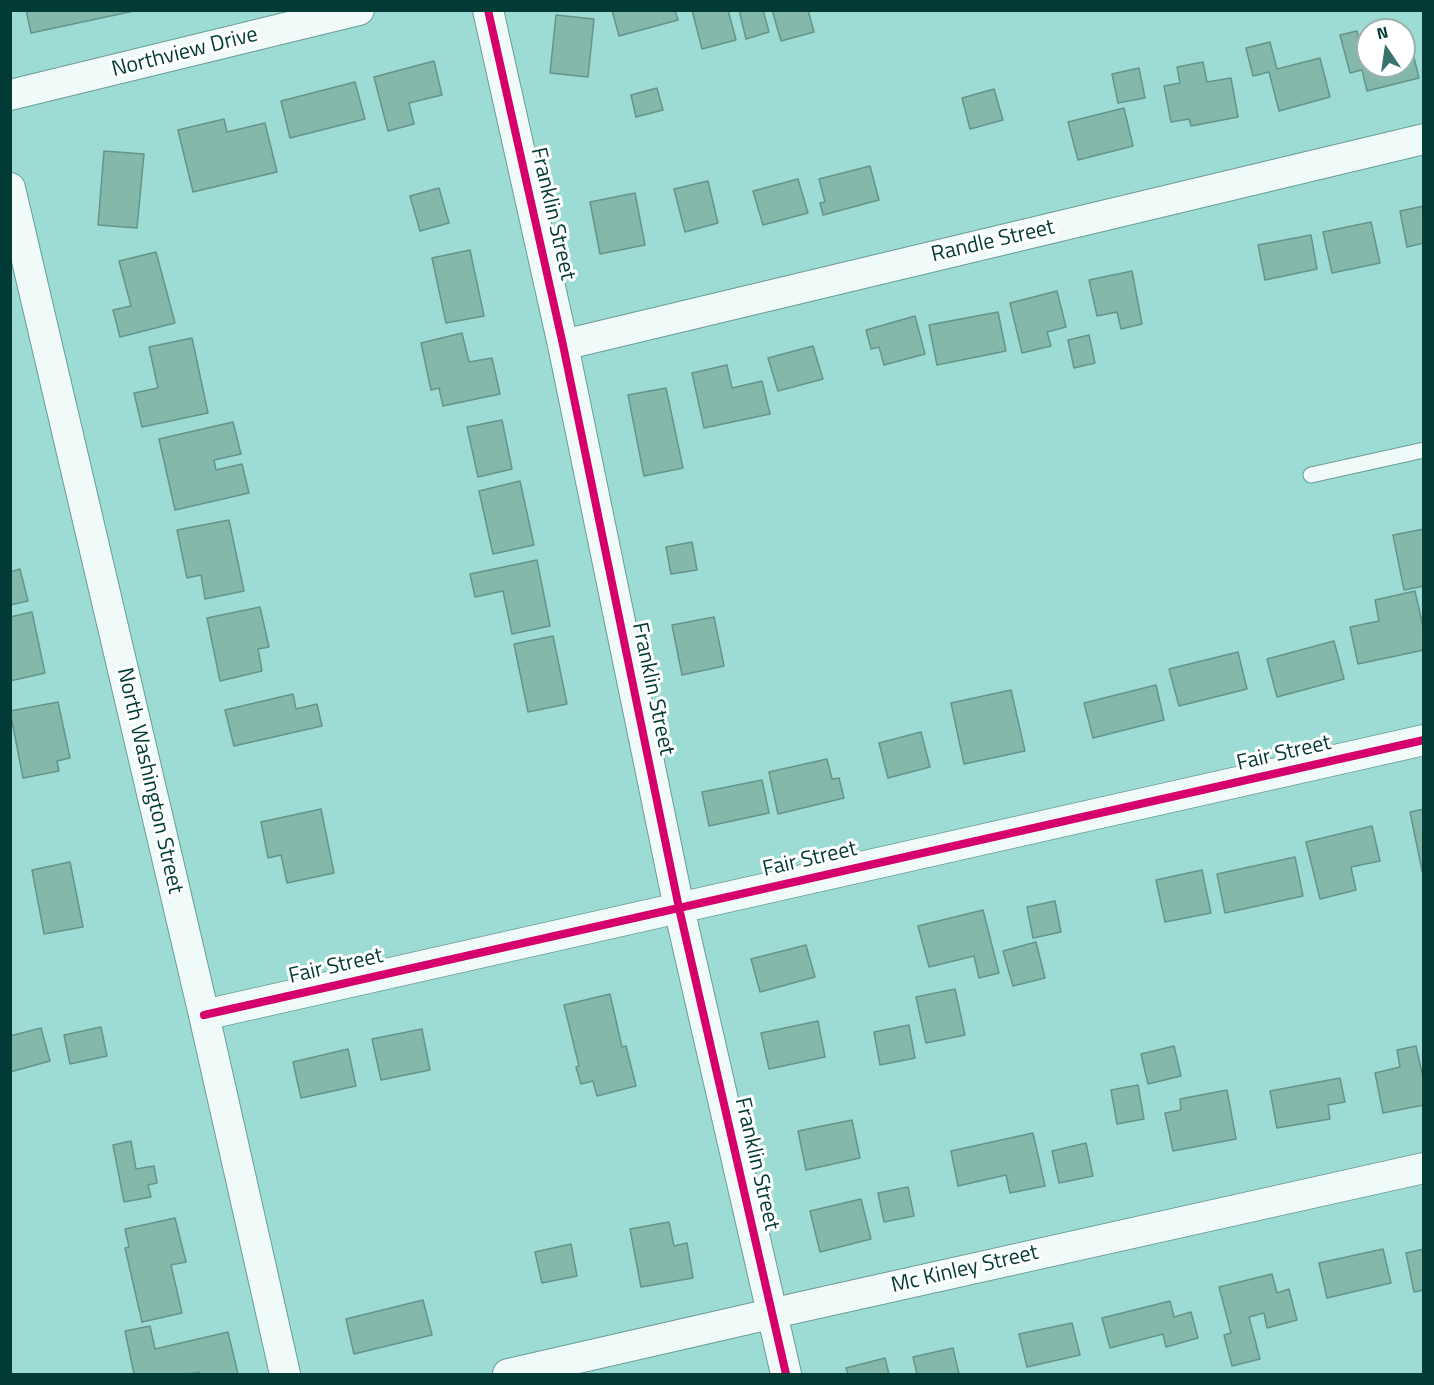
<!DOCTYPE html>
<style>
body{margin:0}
#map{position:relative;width:1434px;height:1385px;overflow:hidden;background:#9cdcd4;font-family:"Titillium Web",sans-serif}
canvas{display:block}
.frame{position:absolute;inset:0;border:12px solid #023b36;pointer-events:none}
.north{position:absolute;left:1356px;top:18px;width:60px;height:60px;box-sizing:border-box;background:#fff;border:2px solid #9ab1af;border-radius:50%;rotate:347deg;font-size:16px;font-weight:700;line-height:24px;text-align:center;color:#023b36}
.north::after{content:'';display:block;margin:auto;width:21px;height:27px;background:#38736d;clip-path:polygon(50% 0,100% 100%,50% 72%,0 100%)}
</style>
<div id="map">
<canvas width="1434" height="1385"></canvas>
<div class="frame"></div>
<div class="north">N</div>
</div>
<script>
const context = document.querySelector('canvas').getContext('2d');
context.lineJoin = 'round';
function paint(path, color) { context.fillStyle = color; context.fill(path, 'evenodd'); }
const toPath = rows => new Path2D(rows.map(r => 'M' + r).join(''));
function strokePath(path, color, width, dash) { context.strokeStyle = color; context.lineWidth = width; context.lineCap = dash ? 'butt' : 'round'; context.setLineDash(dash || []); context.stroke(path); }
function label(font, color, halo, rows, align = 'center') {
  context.font = font + ' "Titillium Web",sans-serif'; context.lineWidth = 6; context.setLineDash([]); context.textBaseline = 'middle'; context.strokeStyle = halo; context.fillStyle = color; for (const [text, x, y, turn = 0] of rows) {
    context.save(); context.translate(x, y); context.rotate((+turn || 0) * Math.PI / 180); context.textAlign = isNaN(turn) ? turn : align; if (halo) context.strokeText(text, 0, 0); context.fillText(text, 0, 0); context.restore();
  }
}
const building = toPath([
 [26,10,134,10,134,11,31,33,26,10],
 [612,10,675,10,678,20,619,36,612,10],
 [692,10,728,10,736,40,702,49,692,10],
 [739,10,763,10,769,32,746,39,739,10],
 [772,10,808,10,814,32,781,41,772,10],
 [556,15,594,19,588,77,550,73,556,15],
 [1357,31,1360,46,1368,44,1368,66,1404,66,1404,35,1408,34,1419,78,1367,91,1362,70,1350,73,1340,35,1357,31],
 [1270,42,1277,69,1320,58,1330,97,1279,111,1269,72,1253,76,1246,48,1270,42],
 [434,61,442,95,409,103,414,124,388,131,374,77,434,61],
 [1203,62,1207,82,1231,78,1238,117,1191,126,1189,119,1171,122,1164,86,1180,83,1177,67,1203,62],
 [1139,68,1145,98,1118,103,1112,74,1139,68],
 [355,82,365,119,290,138,281,101,355,82],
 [657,88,663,110,636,117,631,95,657,88],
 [994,89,1003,120,970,129,962,98,994,89],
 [1124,108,1133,146,1078,160,1068,122,1124,108],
 [224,119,227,132,265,123,277,172,193,192,178,130,224,119],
 [104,151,144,154,137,228,98,225,104,151],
 [870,166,879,200,823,215,820,203,825,202,819,179,870,166],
 [798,179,808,213,763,225,753,191,798,179],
 [708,181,718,223,685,232,674,189,708,181],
 [439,188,449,223,420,231,410,196,439,188],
 [635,193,645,245,600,254,590,202,635,193],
 [1424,206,1424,243,1407,247,1400,211,1424,206],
 [1371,222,1380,263,1332,273,1323,232,1371,222],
 [1311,235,1317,269,1265,280,1258,245,1311,235],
 [470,250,484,316,446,323,432,258,470,250],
 [156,252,175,323,120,337,113,310,131,306,119,261,156,252],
 [1132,271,1142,324,1121,329,1117,312,1097,316,1089,280,1132,271],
 [1057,291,1066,327,1047,332,1051,346,1022,353,1010,303,1057,291],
 [998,312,1006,351,937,365,929,325,998,312],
 [915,316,925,354,884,365,879,347,871,349,866,330,915,316],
 [462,333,469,362,492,358,500,394,443,406,439,388,431,390,421,343,462,333],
 [1089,335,1095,363,1074,368,1068,340,1089,335],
 [192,338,208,413,142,427,134,393,158,388,149,347,192,338],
 [813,346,823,379,778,391,768,358,813,346],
 [727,365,732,388,762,381,770,414,704,428,692,373,727,365],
 [666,388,683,468,644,476,628,395,666,388],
 [502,420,512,469,478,477,467,427,502,420],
 [233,422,241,454,214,460,216,470,242,464,249,493,175,510,159,439,233,422],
 [520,481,534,545,493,554,479,491,520,481],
 [229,520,244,591,205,599,201,575,187,578,177,530,229,520],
 [1424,529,1424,586,1404,590,1393,535,1424,529],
 [692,542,697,570,671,574,666,547,692,542],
 [537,560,550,626,512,634,503,591,475,597,470,574,537,560],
 [20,569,28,601,10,605,10,572,20,569],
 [1415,591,1424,631,1424,650,1358,664,1350,627,1379,621,1375,600,1415,591],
 [260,607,269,647,258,649,262,671,220,681,207,618,260,607],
 [32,612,45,673,10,681,10,617,32,612],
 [714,617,724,666,682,675,672,625,714,617],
 [553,636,567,704,528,712,514,644,553,636],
 [1334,641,1344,679,1277,697,1267,659,1334,641],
 [1238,652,1247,689,1179,706,1169,669,1238,652],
 [1156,685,1164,720,1093,738,1084,703,1156,685],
 [1011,690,1025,751,964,764,951,703,1011,690],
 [293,694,296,709,317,704,322,726,234,746,225,710,293,694],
 [58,702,70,758,57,761,59,771,23,778,10,711,58,702],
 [921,732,930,767,888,778,879,743,921,732],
 [827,759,832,779,839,778,844,798,778,814,769,772,827,759],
 [762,780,769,813,709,826,702,792,762,780],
 [321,809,334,873,287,883,281,855,268,858,261,822,321,809],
 [1424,809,1424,880,1410,812,1424,809],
 [1372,826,1380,861,1351,867,1356,890,1320,899,1306,842,1372,826],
 [1295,857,1303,896,1225,913,1217,874,1295,857],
 [70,862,83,927,44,934,32,870,70,862],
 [1202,870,1211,913,1165,922,1156,880,1202,870],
 [1055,901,1061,932,1033,938,1027,907,1055,901],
 [983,910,999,973,979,978,974,956,929,967,918,926,983,910],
 [1036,942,1045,978,1013,986,1003,951,1036,942],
 [806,945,815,977,760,992,751,959,806,945],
 [955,989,965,1035,926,1043,916,997,955,989],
 [610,994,622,1047,626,1046,636,1086,597,1096,593,1081,581,1084,576,1067,579,1066,564,1005,610,994],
 [818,1021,825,1057,769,1069,761,1033,818,1021],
 [909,1025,915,1058,880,1065,874,1032,909,1025],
 [101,1027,107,1056,70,1064,64,1035,101,1027],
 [41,1028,50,1061,10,1072,10,1036,41,1028],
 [422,1029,430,1070,381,1080,372,1039,422,1029],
 [1174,1046,1181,1076,1148,1084,1141,1054,1174,1046],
 [1416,1046,1422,1073,1424,1072,1424,1105,1383,1113,1375,1073,1400,1067,1397,1050,1416,1046],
 [348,1049,356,1086,301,1098,293,1062,348,1049],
 [1340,1078,1345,1102,1328,1105,1330,1119,1277,1128,1270,1091,1340,1078],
 [1138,1085,1144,1119,1117,1124,1111,1090,1138,1085],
 [1227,1090,1236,1139,1173,1151,1165,1113,1181,1110,1180,1099,1227,1090],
 [852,1120,860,1158,806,1170,798,1131,852,1120],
 [1033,1133,1045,1186,1010,1193,1006,1175,958,1186,951,1151,1033,1133],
 [131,1141,136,1169,154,1166,157,1183,148,1185,151,1197,124,1202,113,1145,131,1141],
 [1086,1143,1093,1176,1059,1183,1052,1151,1086,1143],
 [908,1187,914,1216,884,1222,878,1193,908,1187],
 [861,1199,871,1239,820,1252,810,1211,861,1199],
 [175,1218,186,1262,171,1265,182,1313,142,1322,125,1248,129,1247,125,1229,175,1218],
 [669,1222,674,1246,687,1243,693,1278,641,1287,630,1229,669,1222],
 [571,1244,577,1276,542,1283,535,1252,571,1244],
 [1383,1249,1391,1283,1327,1298,1319,1263,1383,1249],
 [1424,1249,1424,1290,1414,1292,1406,1253,1424,1249],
 [1272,1274,1277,1293,1289,1289,1297,1320,1267,1328,1264,1313,1249,1317,1260,1359,1232,1366,1224,1335,1231,1333,1219,1287,1272,1274],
 [423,1300,432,1335,354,1354,346,1319,423,1300],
 [1170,1301,1174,1317,1191,1312,1198,1338,1166,1347,1163,1334,1110,1348,1102,1318,1170,1301],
 [1072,1323,1080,1355,1027,1367,1019,1334,1072,1323],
 [150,1326,155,1349,228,1332,238,1374,199,1374,199,1372,188,1374,134,1374,125,1331,150,1326],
 [953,1348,959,1374,917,1374,913,1357,953,1348],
 [885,1358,889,1374,848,1374,846,1368,885,1358]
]);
paint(building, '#83b8ab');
strokePath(building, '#67938a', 1.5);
const lane = toPath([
 [1311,475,1424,450]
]);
const street = toPath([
 [488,10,563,345,679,908,786,1374],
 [10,95,359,10],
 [10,188,204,1015,285,1374],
 [563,345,1424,139],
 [204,1015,1424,740],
 [508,1374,801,1307,1424,1168]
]);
strokePath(lane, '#6c9c96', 17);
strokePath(street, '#6c9c96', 32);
strokePath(lane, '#f0faf9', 15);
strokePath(street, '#f0faf9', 30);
strokePath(toPath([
 [488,10,563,345,679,908,786,1374],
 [204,1015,1424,740]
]), '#d6006c', 8);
label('22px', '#023b36', '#fff', [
 ["Northview Drive",185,53,-14],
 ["Franklin Street",552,214,77],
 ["Randle Street",993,242,-13],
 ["Franklin Street",652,689,78],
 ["Fair Street",1284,754,-13],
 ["North Washington Street",149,781,77],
 ["Fair Street",810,860,-13],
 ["Fair Street",336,967,-13],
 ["Franklin Street",756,1164,77],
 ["Mc Kinley Street",965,1270,-13]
]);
</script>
